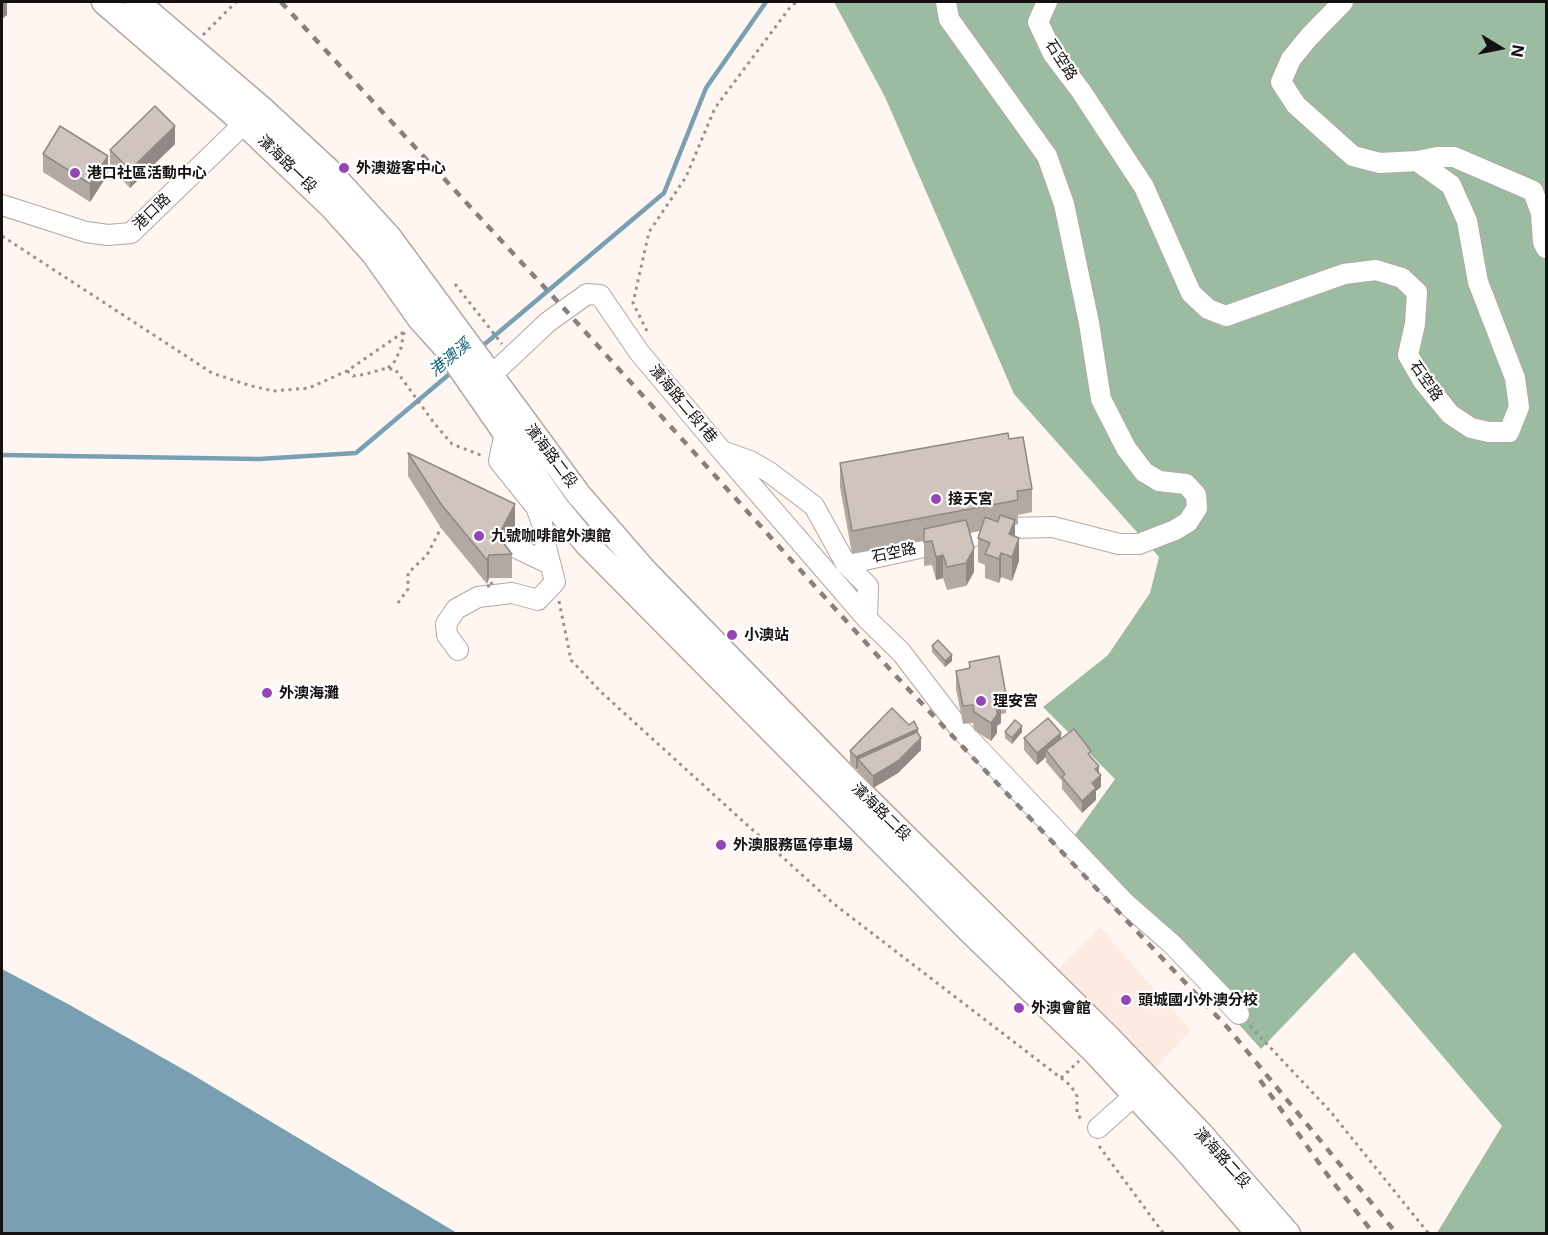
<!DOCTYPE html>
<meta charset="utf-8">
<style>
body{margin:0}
#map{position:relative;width:1548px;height:1235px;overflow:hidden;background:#fff6f1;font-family:Inter,sans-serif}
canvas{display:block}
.frame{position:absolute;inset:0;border:3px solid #151110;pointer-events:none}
.north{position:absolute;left:1470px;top:18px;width:60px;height:60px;-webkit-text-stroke:4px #fff;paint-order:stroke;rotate:100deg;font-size:16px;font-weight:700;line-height:24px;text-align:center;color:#151110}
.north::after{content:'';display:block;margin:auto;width:21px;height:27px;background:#151110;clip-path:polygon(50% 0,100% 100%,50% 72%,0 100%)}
</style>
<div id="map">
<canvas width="1548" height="1235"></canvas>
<div class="frame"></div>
<div class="north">N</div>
</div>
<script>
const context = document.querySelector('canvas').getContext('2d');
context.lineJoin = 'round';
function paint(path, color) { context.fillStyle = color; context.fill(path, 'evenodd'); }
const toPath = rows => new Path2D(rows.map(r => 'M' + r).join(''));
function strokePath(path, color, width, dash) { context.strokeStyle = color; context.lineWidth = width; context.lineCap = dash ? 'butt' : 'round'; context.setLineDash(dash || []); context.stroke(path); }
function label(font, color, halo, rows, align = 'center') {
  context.font = font + ' Inter,"Noto Sans TC",sans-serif'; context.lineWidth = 4.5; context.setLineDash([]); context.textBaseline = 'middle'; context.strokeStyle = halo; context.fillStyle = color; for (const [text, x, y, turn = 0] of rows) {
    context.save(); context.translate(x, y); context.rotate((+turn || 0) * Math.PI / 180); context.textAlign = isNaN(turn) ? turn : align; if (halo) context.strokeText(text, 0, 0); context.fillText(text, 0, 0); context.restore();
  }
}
paint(toPath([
 [1100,928,1191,1031,1155,1068,1059,969]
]), '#fdeae0');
paint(toPath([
 [834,2,1546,2,1546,1233,1437,1233,1502,1126,1354,952,1261,1049,1072,839,1115,779,1043,707,1108,655,1150,593,1159,557,1014,394,885,97]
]), '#9cbca1');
paint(toPath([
 [2,969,68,1004,188,1072,457,1233,2,1233]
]), '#78a0b2');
strokePath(toPath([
 [480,348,664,193,706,88,766,2],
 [2,455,259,459,356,453,453,371]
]), '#78a0b2', 4.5);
const minor = toPath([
 [1047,2,1038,22,1053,54,1081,91,1144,187,1191,293,1208,309,1226,316,1344,274,1376,270,1402,278,1417,292,1415,324,1408,355,1423,381,1450,414,1471,428,1489,432,1509,432,1519,407,1515,378,1478,282,1467,221,1451,185,1417,161,1380,163,1353,156,1296,105,1281,82,1291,59,1309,37,1343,2],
 [1417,161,1437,157,1454,157,1533,191,1541,213,1543,242,1546,248],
 [2,205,86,232,108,235,131,233,254,114],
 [481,385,548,322,587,294,600,295,639,352,722,451,750,461,769,472,814,506,846,564,868,586,867,619],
 [722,451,867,619,901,652,960,729,1124,902,1172,944,1239,1014],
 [506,543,550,564],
 [846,564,1011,528,1053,527,1119,544,1139,544,1175,530,1188,522,1197,508,1196,495,1186,484,1159,481,1144,472,1126,448,1101,399,1089,323,1064,204,1047,156,949,19,946,2],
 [458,650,447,635,446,624,456,609,478,597,512,593,538,600,555,582,545,543,542,523,536,507,499,461,505,432],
 [1098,1128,1135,1095]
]);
const major = toPath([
 [104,2,244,123,332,207,374,254,420,319,447,349,558,509,587,544,972,933,1094,1051,1185,1149,1259,1234],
 [137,2,261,108,328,170,389,237,579,495,645,571,850,782,1109,1038,1200,1133,1288,1234]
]);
strokePath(minor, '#b3a8a3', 22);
strokePath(major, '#b3a8a3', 27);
strokePath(toPath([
 [203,35,236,2],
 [2,236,212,373,248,385,273,391,309,388,347,371,405,331],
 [455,284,502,344],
 [647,331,633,303,649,232,686,177,715,108,791,6,797,2],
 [388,368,395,361,401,348,404,332],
 [347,371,353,376,366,374,383,369,395,369,434,423,452,444,483,456],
 [559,601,571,660,601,692,834,904,1061,1078,1071,1086,1077,1096,1077,1113,1082,1121],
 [398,603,408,589,408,573,427,555,442,526],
 [1250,1026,1330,1111,1429,1234],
 [1061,1078,1079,1061],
 [1099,1146,1164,1234]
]), '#99928f', 3, [3, 4.5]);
strokePath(minor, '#fff', 20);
strokePath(major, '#fff', 24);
strokePath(toPath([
 [281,2,570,315,895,675,1228,1028,1397,1234],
 [1260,1080,1329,1177,1374,1234]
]), '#87817e', 4.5, [8, 8]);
strokePath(toPath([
 [487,586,493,586,489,579]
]), '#99928f', 3, [3, 4.5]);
paint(toPath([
 [175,144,130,188,110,168,110,150],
 [43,154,108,174,90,202,43,172],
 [1009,439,1032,489,1032,512,1018,515,1018,524,1015,525,1015,536,1019,561,1012,581,1001,577,999,583,985,578,985,565,978,562,978,538,980,531,970,533,974,572,966,586,947,590,943,578,936,580,932,565,924,566,924,541,852,554,840,487,840,463],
 [408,453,515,527,505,546,512,554,512,578,489,578,487,584,441,528,408,476],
 [932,646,952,661,945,667,932,652],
 [969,662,1006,695,1006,713,1001,714,1001,723,997,726,997,733,991,741,974,730,973,723,963,724,956,689,956,671,969,668],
 [1005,732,1022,732,1012,744,1005,738],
 [918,733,921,750,898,773,873,788,858,771,858,769,856,769,850,763,850,751],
 [1024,738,1061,739,1091,757,1099,773,1101,787,1096,791,1096,800,1082,813,1062,789,1062,781,1046,762,1046,757,1037,765,1024,750]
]), '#b2a9a3');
paint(toPath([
 [2,2,7,2,7,15,2,19],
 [175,126,175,144,130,188,130,170],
 [108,156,108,174,90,202,90,184],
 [515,504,515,527,501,554,498,536],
 [1015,520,1015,544,1009,558,1009,534],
 [1019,538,1019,561,1012,581,1012,557],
 [974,548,974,572,966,586,966,563],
 [1001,553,1001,577,999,583,999,559],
 [489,555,489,578,487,584,487,560],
 [943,555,943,578,936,580,936,557],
 [952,655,952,661,945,667,945,661],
 [1001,705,1001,723,997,726,997,733,991,741,991,723,997,708],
 [1022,726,1022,732,1012,744,1012,738],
 [918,729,918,741,858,759,858,769,856,769,856,757],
 [1061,733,1061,745,1046,750,1046,757,1037,765,1037,753],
 [921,738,921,750,898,773,873,788,873,776],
 [1099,766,1099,776,1101,775,1101,787,1096,791,1096,800,1082,813,1082,801,1092,783,1095,769]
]), '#918985');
const building = toPath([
 [155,106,175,126,130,170,110,150,155,106],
 [60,126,108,156,90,184,43,154,60,126],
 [1008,433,1009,439,1023,437,1032,489,1017,491,1018,500,852,531,840,463,1008,433],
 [408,453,515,504,498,536,512,554,489,555,487,560,441,504,408,453],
 [1000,515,1015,520,1009,534,1019,538,1012,557,1001,553,999,559,985,554,990,543,978,538,985,517,998,522,1000,515],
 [966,520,974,548,966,563,947,567,943,555,936,557,932,541,924,542,924,529,966,520],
 [938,640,952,655,945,661,932,646,938,640],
 [999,656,1006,695,999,696,1001,705,997,708,997,715,991,723,974,712,973,705,963,706,956,671,970,668,969,662,999,656],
 [892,708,909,725,914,721,918,729,856,757,850,751,892,708],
 [1048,718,1061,733,1037,753,1024,738,1048,718],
 [1015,720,1022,726,1012,738,1005,732,1015,720],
 [1074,729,1091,751,1088,754,1099,766,1095,769,1101,775,1092,783,1096,788,1082,801,1062,777,1065,774,1046,750,1074,729],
 [917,732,921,738,898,761,873,776,858,759,917,732]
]);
paint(building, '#cfc4be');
strokePath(building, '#918985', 1.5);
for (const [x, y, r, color] of [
 [344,168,6,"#9446b7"],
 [75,173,6,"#9446b7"],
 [936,499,6,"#9446b7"],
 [479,536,6,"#9446b7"],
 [732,635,6,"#9446b7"],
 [267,693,6,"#9446b7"],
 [981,701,6,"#9446b7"],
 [721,845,6,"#9446b7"],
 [1126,1000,6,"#9446b7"],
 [1019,1008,6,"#9446b7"]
]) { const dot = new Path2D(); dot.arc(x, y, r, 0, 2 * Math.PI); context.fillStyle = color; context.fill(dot); strokePath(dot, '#fff', 2); }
label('15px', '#151110', '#fff', [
 ["石空路",1061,60,57],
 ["濱海路一段",287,164,44],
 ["港口路",152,212,-44],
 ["石空路",1426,381,55],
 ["濱海路二段1巷",683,404,50],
 ["濱海路二段",551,456,53],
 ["石空路",894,553,-12],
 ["濱海路二段",881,812,44],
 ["濱海路二段",1222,1158,48]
]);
label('bold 15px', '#151110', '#fff', [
 ["外澳遊客中心",356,168],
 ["港口社區活動中心",87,173],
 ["接天宮",948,499],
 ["九號咖啡館外澳館",491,536],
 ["小澳站",744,635],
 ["外澳海灘",279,693],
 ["理安宮",993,701],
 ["外澳服務區停車場",733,845],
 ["頭城國小外澳分校",1138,1000],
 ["外澳會館",1031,1008]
], 'left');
label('italic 16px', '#0d5d77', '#fff', [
 ["港澳溪",450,358,-40]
]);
</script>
